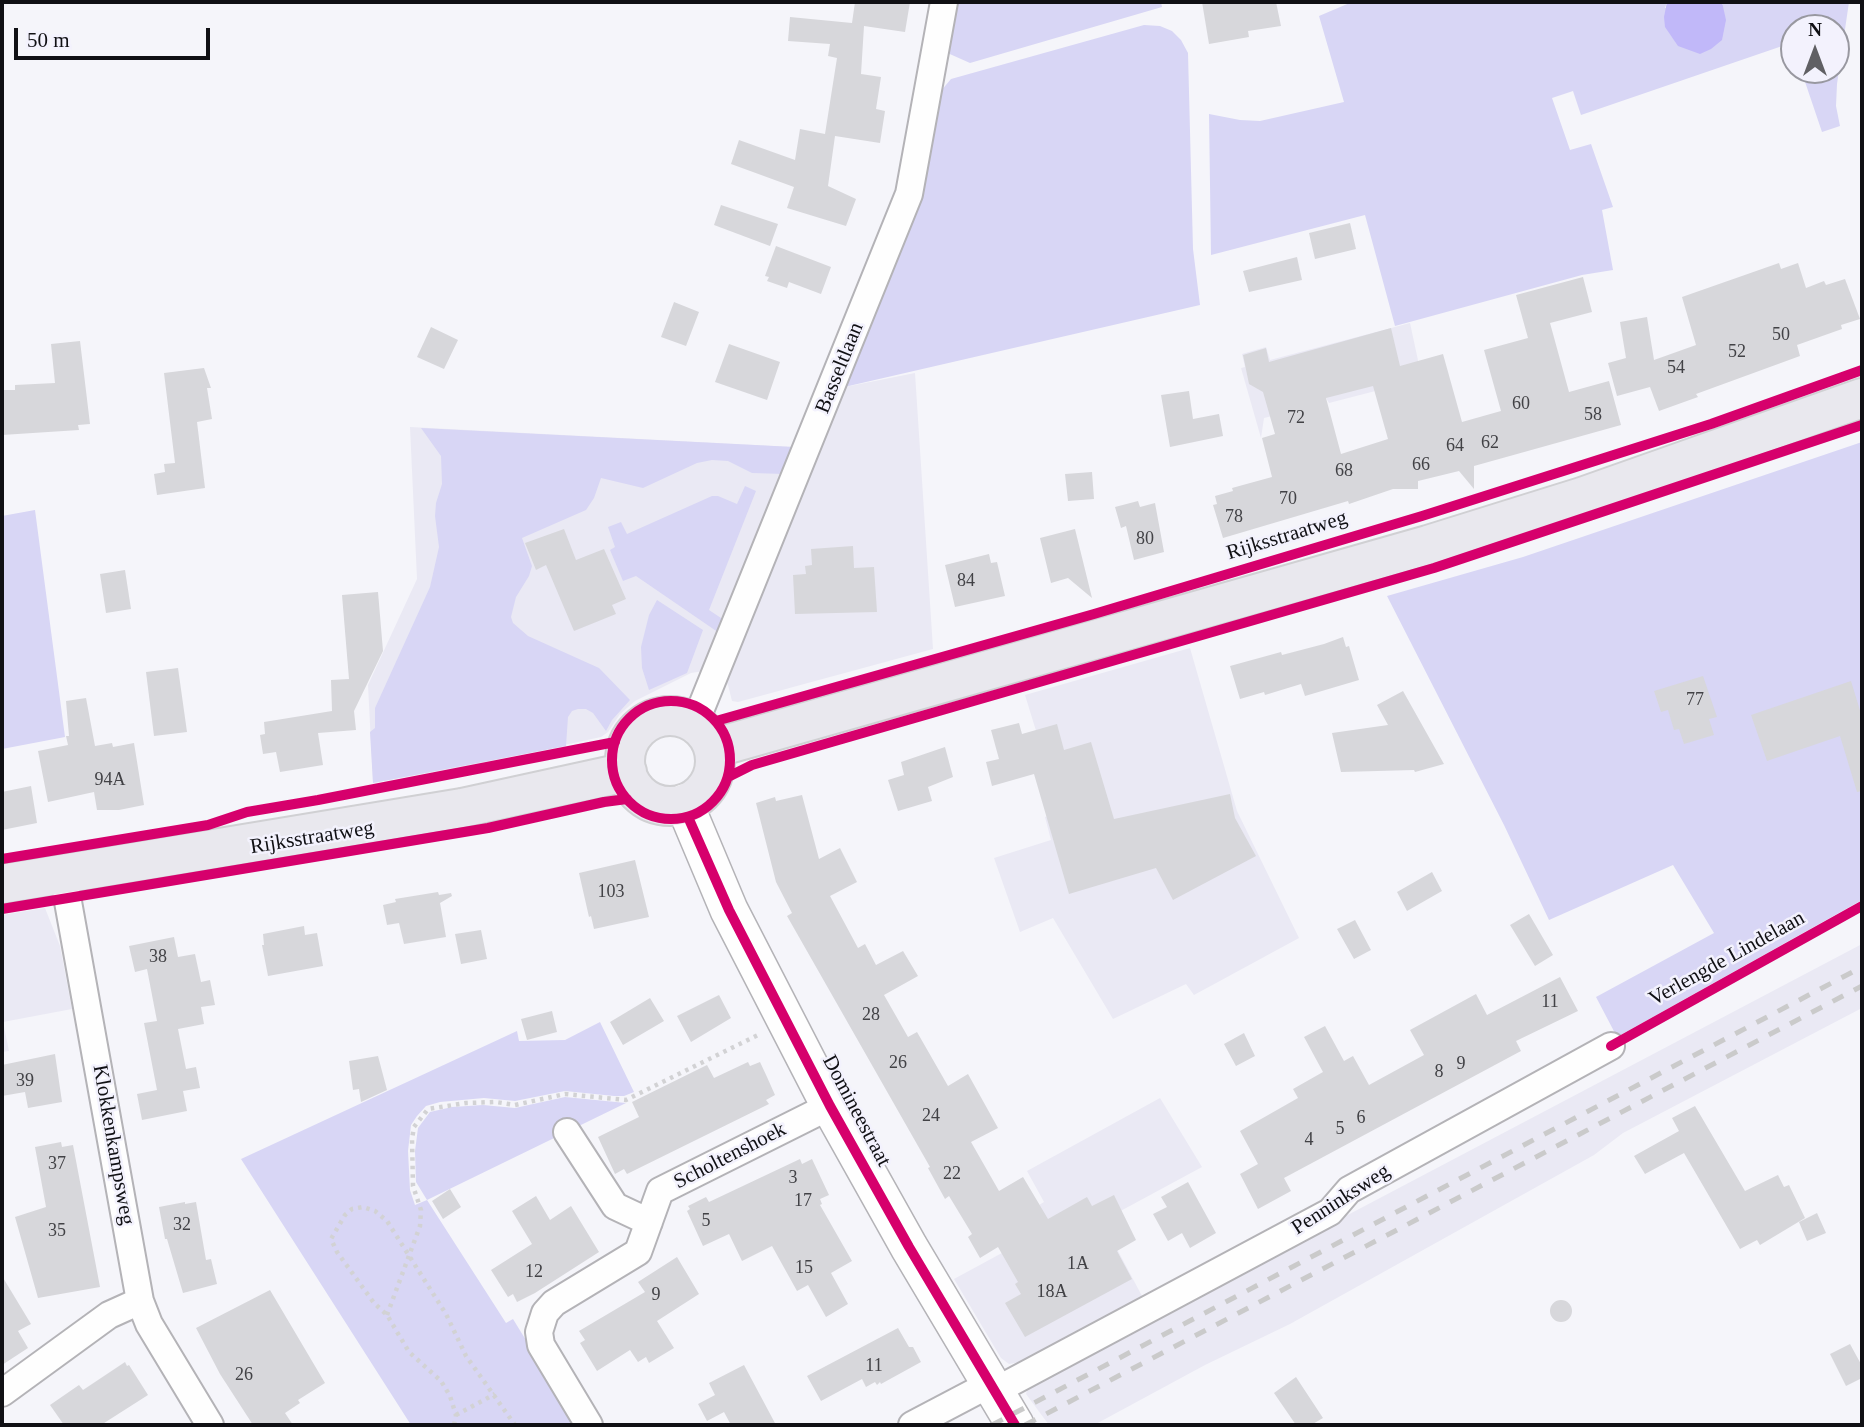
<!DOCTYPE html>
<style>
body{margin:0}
#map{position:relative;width:1864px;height:1427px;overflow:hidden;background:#f5f5fa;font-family:Georgia,serif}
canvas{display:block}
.frame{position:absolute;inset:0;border:4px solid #101014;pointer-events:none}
.north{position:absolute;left:1780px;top:14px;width:70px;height:70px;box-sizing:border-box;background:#f3f2fd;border:2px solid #9898a0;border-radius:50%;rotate:0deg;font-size:19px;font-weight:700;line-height:28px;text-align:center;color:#101014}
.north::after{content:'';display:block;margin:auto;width:24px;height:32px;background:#606064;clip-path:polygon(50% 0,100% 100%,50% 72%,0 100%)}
.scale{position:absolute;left:14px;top:28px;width:196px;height:32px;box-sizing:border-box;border:4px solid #101014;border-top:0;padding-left:9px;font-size:21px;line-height:24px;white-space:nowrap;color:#101014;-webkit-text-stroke:5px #f3f2fd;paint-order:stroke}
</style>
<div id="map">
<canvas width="1864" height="1427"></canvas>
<div class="frame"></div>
<div class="north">N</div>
<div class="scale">50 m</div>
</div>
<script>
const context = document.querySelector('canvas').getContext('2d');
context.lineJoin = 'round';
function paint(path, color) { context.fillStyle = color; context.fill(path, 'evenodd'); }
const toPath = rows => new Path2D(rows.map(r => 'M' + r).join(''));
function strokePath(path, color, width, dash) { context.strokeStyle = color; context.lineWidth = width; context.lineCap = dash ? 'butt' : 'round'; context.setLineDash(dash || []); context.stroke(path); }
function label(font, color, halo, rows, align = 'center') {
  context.font = font + ' Georgia,serif'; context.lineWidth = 5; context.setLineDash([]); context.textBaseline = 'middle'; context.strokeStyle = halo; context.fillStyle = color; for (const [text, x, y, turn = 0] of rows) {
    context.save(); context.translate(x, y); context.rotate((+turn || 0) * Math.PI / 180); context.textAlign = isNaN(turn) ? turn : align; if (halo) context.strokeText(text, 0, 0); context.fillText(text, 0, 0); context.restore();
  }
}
paint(toPath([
 [1410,323,1422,379,1329,403,1326,398,1307,408,1264,418,1261,438,1241,368,1245,367,1242,354,1266,347,1270,360],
 [915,373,933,649,738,702,732,701,728,685,723,678,840,388],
 [410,427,794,447,704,671,691,673,635,701,620,714,608,732,601,737,473,765,373,783,368,685,417,579],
 [1190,648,1237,811,1299,938,1194,995,1186,984,1113,1019,1053,918,1020,932,994,858,1051,840,1045,817,1061,812,1025,695],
 [45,908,60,946,72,1009,3,1022,9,1051,2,1052,2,915],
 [1862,944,1862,1008,1623,1133,1594,1155,1290,1324,1205,1365,1094,1425,1049,1425,1026,1394,1028,1387,1044,1375],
 [1160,1098,1202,1167,1102,1221,1142,1296,1020,1362,1009,1364,1001,1358,954,1279,1013,1247,1023,1215,1044,1202,1027,1171]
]), '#eae9f4');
paint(toPath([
 [950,2,1161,2,1162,7,970,63,943,51],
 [1352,2,1667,2,1665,8,1723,5,1722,2,1849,2,1837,84,1836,106,1840,126,1822,132,1801,70,1836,70,1836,28,1794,28,1794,51,1791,43,1581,115,1573,91,1552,98,1570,150,1591,144,1613,207,1602,210,1613,270,1582,275,1395,326,1365,215,1211,255,1209,114,1240,120,1260,121,1344,102,1319,16],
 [1144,25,1160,26,1172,31,1181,40,1188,53,1193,249,1200,305,840,388,940,92,951,79],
 [421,428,794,447,784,474,752,473,728,461,712,460,697,463,643,488,601,478,594,498,586,510,522,538,532,566,529,576,516,597,511,617,513,623,528,636,599,668,630,700,612,720,606,731,593,713,586,709,578,709,572,711,568,717,566,746,373,783,370,732,375,728,375,708,430,587,439,547,435,516,436,503,442,484,441,456],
 [1862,442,1862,900,1617,1037,1596,997,1714,933,1673,865,1549,920,1504,825,1387,596,1523,557],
 [745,486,756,491,709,610,730,624,725,637,636,576,623,581,610,550,615,547,608,527,621,522,627,534,712,496,718,496,737,504],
 [35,510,65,737,2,749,2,516],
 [657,600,703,630,687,673,649,690,642,668,641,647,649,615],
 [600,1022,634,1092,624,1096,614,1096,565,1091,515,1101,484,1098,440,1102,426,1106,417,1116,411,1125,408,1151,410,1190,415,1205,427,1200,416,1182,415,1151,418,1128,430,1112,452,1107,483,1105,515,1108,565,1097,626,1103,427,1200,506,1323,513,1319,578,1425,411,1425,241,1159,517,1031,519,1041,565,1040]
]), '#d8d6f5');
paint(toPath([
 [1667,2,1722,2,1726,20,1722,40,1711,49,1700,54,1678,46,1665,27,1664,17]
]), '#c1b8f9');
paint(toPath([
 [855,2,910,2,905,32,864,26,861,74,881,77,876,109,885,111,880,143,835,136,828,186,856,199,846,226,787,208,794,187,731,164,739,140,795,160,800,129,825,134,837,58,828,56,830,44,788,41,790,17,852,23],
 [1202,2,1276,2,1281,26,1248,31,1249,37,1209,44],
 [721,205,778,224,770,246,714,225],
 [1350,223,1356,249,1315,259,1309,233],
 [776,246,831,267,821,294,789,282,787,288,767,281,769,277,765,276],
 [1297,257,1302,280,1249,292,1243,271],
 [1779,263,1781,269,1798,263,1806,288,1824,281,1826,285,1845,279,1860,319,1841,325,1842,329,1797,345,1800,356,1696,394,1698,397,1659,411,1650,387,1617,396,1608,363,1626,358,1620,322,1647,317,1654,360,1696,345,1682,297],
 [1583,277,1592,312,1550,323,1569,392,1609,381,1621,425,1474,466,1474,489,1459,471,1418,481,1418,489,1393,489,1349,504,1348,501,1223,538,1213,505,1217,504,1215,496,1233,491,1232,488,1272,477,1262,438,1275,434,1263,392,1249,384,1243,355,1266,348,1269,362,1391,328,1400,366,1443,354,1462,422,1501,411,1484,350,1528,338,1516,295],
 [1373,386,1388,439,1341,454,1326,398],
 [674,302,699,312,686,346,661,337],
 [431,327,458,340,444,369,417,357],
 [80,341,90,424,78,425,79,430,2,435,2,390,15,390,15,385,55,383,51,344],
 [729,344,780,362,767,400,715,382],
 [204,368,211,388,207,388,212,419,197,422,205,488,157,495,154,474,165,472,164,464,175,463,164,373],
 [1189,391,1193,419,1219,414,1223,436,1170,447,1161,395],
 [1092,472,1094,499,1068,501,1065,474],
 [1138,501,1140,507,1155,503,1164,552,1134,560,1126,526,1121,528,1115,507],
 [564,529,576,560,604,549,626,599,612,605,616,614,574,631,546,565,536,570,525,543],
 [1075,529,1092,598,1068,578,1051,583,1040,538],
 [853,546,854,568,874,567,877,612,795,614,793,575,806,574,805,566,812,565,811,549],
 [989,554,991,563,997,562,1005,596,955,607,945,565],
 [125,570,131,609,106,613,100,574],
 [378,592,383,651,354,711,356,730,318,733,323,765,280,772,276,752,263,754,260,735,265,734,264,722,332,711,331,680,349,679,342,595],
 [1343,637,1346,647,1349,646,1359,680,1305,696,1301,684,1265,695,1264,692,1240,699,1230,666,1281,652,1282,655,1324,644],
 [178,668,187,732,154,736,146,672],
 [1703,676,1717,717,1709,719,1714,735,1684,744,1679,729,1674,730,1668,710,1661,712,1654,691],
 [1851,681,1862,717,1862,791,1857,792,1840,736,1767,761,1751,715],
 [1403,691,1444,764,1415,772,1414,770,1341,772,1332,733,1388,725,1377,705],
 [86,698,95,746,112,743,113,747,134,743,144,805,119,810,97,810,94,792,48,802,38,751,68,745,66,736,69,736,66,701],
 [1019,723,1022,734,1057,724,1064,750,1091,742,1114,819,1230,794,1235,818,1256,856,1173,900,1156,868,1069,894,1034,774,992,786,986,762,999,759,991,730],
 [945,747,953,777,928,787,932,801,898,811,888,780,904,775,901,762],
 [31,786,37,823,2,830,2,792],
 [802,795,819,859,840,848,857,882,830,896,858,948,865,944,876,965,903,951,918,976,884,995,908,1037,917,1032,948,1086,968,1074,998,1128,971,1142,999,1191,1023,1177,1048,1219,1087,1197,1092,1206,1114,1195,1136,1240,1117,1251,1132,1279,1025,1337,1005,1303,1021,1294,1015,1284,1018,1282,998,1247,980,1258,968,1237,972,1234,949,1196,945,1199,928,1168,930,1167,787,916,792,913,776,882,756,803,775,797,776,801],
 [635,860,649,917,594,929,591,916,589,917,579,873],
 [1432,872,1442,891,1407,911,1397,892],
 [438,892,439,895,451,893,452,896,440,903,446,937,404,944,399,923,387,925,383,905,396,902,395,899],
 [1529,914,1553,955,1535,966,1510,925],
 [1355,920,1371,950,1354,959,1337,929],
 [304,926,305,935,317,933,323,966,268,976,262,945,264,945,263,934],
 [481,930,487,959,461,964,455,934],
 [174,937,178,957,195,954,201,982,210,980,215,1005,201,1007,204,1024,178,1029,186,1069,196,1067,200,1088,183,1091,187,1111,142,1120,137,1094,157,1090,144,1023,157,1021,147,969,135,972,129,946],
 [1560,977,1578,1011,1516,1041,1521,1051,1284,1178,1291,1191,1258,1209,1240,1174,1258,1164,1240,1131,1298,1098,1293,1089,1323,1072,1304,1037,1325,1026,1344,1061,1353,1056,1369,1085,1424,1055,1410,1030,1476,994,1487,1015],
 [719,995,731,1018,691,1042,677,1016],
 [650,998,664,1021,623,1045,610,1022],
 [552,1011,557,1032,527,1040,521,1019],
 [1244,1033,1255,1056,1236,1066,1224,1044],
 [55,1054,62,1102,28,1108,25,1092,2,1096,2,1065],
 [378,1056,387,1090,361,1102,359,1089,353,1090,349,1061],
 [748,1062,750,1066,760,1062,767,1077,775,1095,766,1100,769,1104,627,1174,624,1169,615,1174,598,1137,639,1117,632,1102,707,1065,714,1078],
 [1695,1106,1745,1191,1778,1175,1784,1187,1789,1185,1805,1218,1760,1245,1757,1240,1740,1249,1684,1153,1645,1174,1634,1156,1679,1131,1672,1118],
 [61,1142,62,1147,73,1145,100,1287,38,1298,15,1217,46,1207,35,1147],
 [800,1159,802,1164,812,1159,829,1195,820,1199,822,1204,820,1205,852,1261,831,1273,848,1304,826,1317,808,1285,797,1291,772,1246,742,1261,729,1234,703,1246,687,1211,690,1209,688,1206,706,1197,709,1202],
 [1188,1182,1216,1233,1190,1248,1182,1233,1168,1241,1153,1214,1167,1207,1161,1197],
 [450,1189,461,1207,443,1219,432,1201],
 [536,1196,550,1220,571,1206,599,1252,535,1293,517,1302,513,1294,508,1297,491,1270,532,1244,512,1211],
 [185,1202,185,1204,196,1202,206,1260,211,1259,217,1284,183,1293,167,1239,165,1239,159,1207],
 [1817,1213,1826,1233,1807,1241,1799,1222],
 [677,1257,699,1294,657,1321,674,1348,649,1363,646,1357,638,1362,630,1350,597,1371,580,1343,585,1340,579,1331,645,1292,638,1282],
 [2,1276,31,1324,18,1331,28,1348,2,1365],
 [270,1290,325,1383,298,1400,300,1403,285,1413,293,1425,253,1425,220,1374,196,1328],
 '1550 1311a11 11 0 1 1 22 0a11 11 0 1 1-22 0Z',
 [898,1328,909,1347,913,1347,921,1362,881,1384,880,1382,877,1385,875,1382,866,1387,862,1379,821,1401,807,1376],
 [1850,1344,1862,1366,1862,1378,1846,1386,1830,1354],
 [125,1362,127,1366,129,1365,148,1395,101,1425,64,1425,50,1405,79,1385,83,1390],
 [744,1365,776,1425,731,1425,724,1412,707,1421,698,1404,715,1395,709,1383],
 [1296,1377,1323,1418,1311,1425,1296,1425,1274,1393]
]), '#d7d7db');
const street = toPath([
 [695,723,909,194,944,2],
 [63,874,140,1301,149,1324,210,1425],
 [567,1132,615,1206,649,1222],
 [995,1391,1330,1212,1349,1190,1611,1046],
 [2,1393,109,1315,140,1301],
 [589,1425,541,1345,539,1332,545,1313,554,1303,638,1252,660,1191,830,1106],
 [912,1425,990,1384]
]);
const secondary = toPath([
 [684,803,729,910,830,1106,909,1247,1015,1425]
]);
const primary = toPath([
 '625 761a45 45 0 1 1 90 0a45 45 0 1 1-90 0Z',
 [714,748,1428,545,1582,497,1862,398],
 [2,884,462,808,627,772]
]);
strokePath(street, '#b4b3b7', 30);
strokePath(secondary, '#b4b3b7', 40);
strokePath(primary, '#d0d0d3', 42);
strokePath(toPath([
 [387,1315,420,1226,421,1210,413,1186,412,1139,414,1127,428,1109,466,1103,496,1102,515,1105,565,1094,626,1100,760,1034],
 [456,1415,495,1394],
 [454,1425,456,1415,450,1396,441,1381,409,1352,387,1315,374,1303,337,1252,331,1239,345,1215,352,1209,363,1207,375,1211,387,1221,446,1314,466,1356,515,1425]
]), '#d2d2d4', 4.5, [3.5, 5]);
strokePath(street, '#fefefe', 26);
strokePath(secondary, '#fefefe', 37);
strokePath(primary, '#e9e8ee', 38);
strokePath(toPath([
 [992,1425,1862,967],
 [1025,1425,1862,986]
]), '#cacaca', 5, [12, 12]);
strokePath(toPath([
 '612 760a59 59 0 1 1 118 0a59 59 0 1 1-118 0Z',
 [716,721,1094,614,1422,516,1711,424,1862,370],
 [728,777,752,765,1434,568,1862,425],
 [688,817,729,910,830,1106,909,1247,1015,1425],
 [2,859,208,825,247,812,318,800,615,742],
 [2,909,488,828,604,802,627,799],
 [1611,1046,1862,906]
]), '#d6006c', 10);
label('18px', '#424246', null, [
 ["50",1781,335],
 ["52",1737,352],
 ["54",1676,368],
 ["60",1521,404],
 ["58",1593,415],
 ["72",1296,418],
 ["62",1490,443],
 ["64",1455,446],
 ["66",1421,465],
 ["68",1344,471],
 ["70",1288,499],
 ["78",1234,517],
 ["80",1145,539],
 ["84",966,581],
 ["77",1695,700],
 ["94A",110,780],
 ["103",611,892],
 ["38",158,957],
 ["11",1550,1002],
 ["28",871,1015],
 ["26",898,1063],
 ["9",1461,1064],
 ["8",1439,1072],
 ["39",25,1081],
 ["24",931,1116],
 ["6",1361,1118],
 ["5",1340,1129],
 ["4",1309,1140],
 ["37",57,1164],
 ["22",952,1174],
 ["3",793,1178],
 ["17",803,1201],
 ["5",706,1221],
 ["32",182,1225],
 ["35",57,1231],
 ["1A",1078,1264],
 ["15",804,1268],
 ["12",534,1272],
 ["18A",1052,1292],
 ["9",656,1295],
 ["11",874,1366],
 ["26",244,1375]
]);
label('21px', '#101014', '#f3f2fd', [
 ["Basseltlaan",840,368,-68],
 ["Rijksstraatweg",1287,536,-17],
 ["Rijksstraatweg",312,838,-9],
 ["Verlengde Lindelaan",1727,959,-29],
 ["Domineestraat",856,1111,62],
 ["Klokkenkampsweg",113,1145,80],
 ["Scholtenshoek",730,1156,-27],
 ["Penninksweg",1341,1200,-33]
]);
</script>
